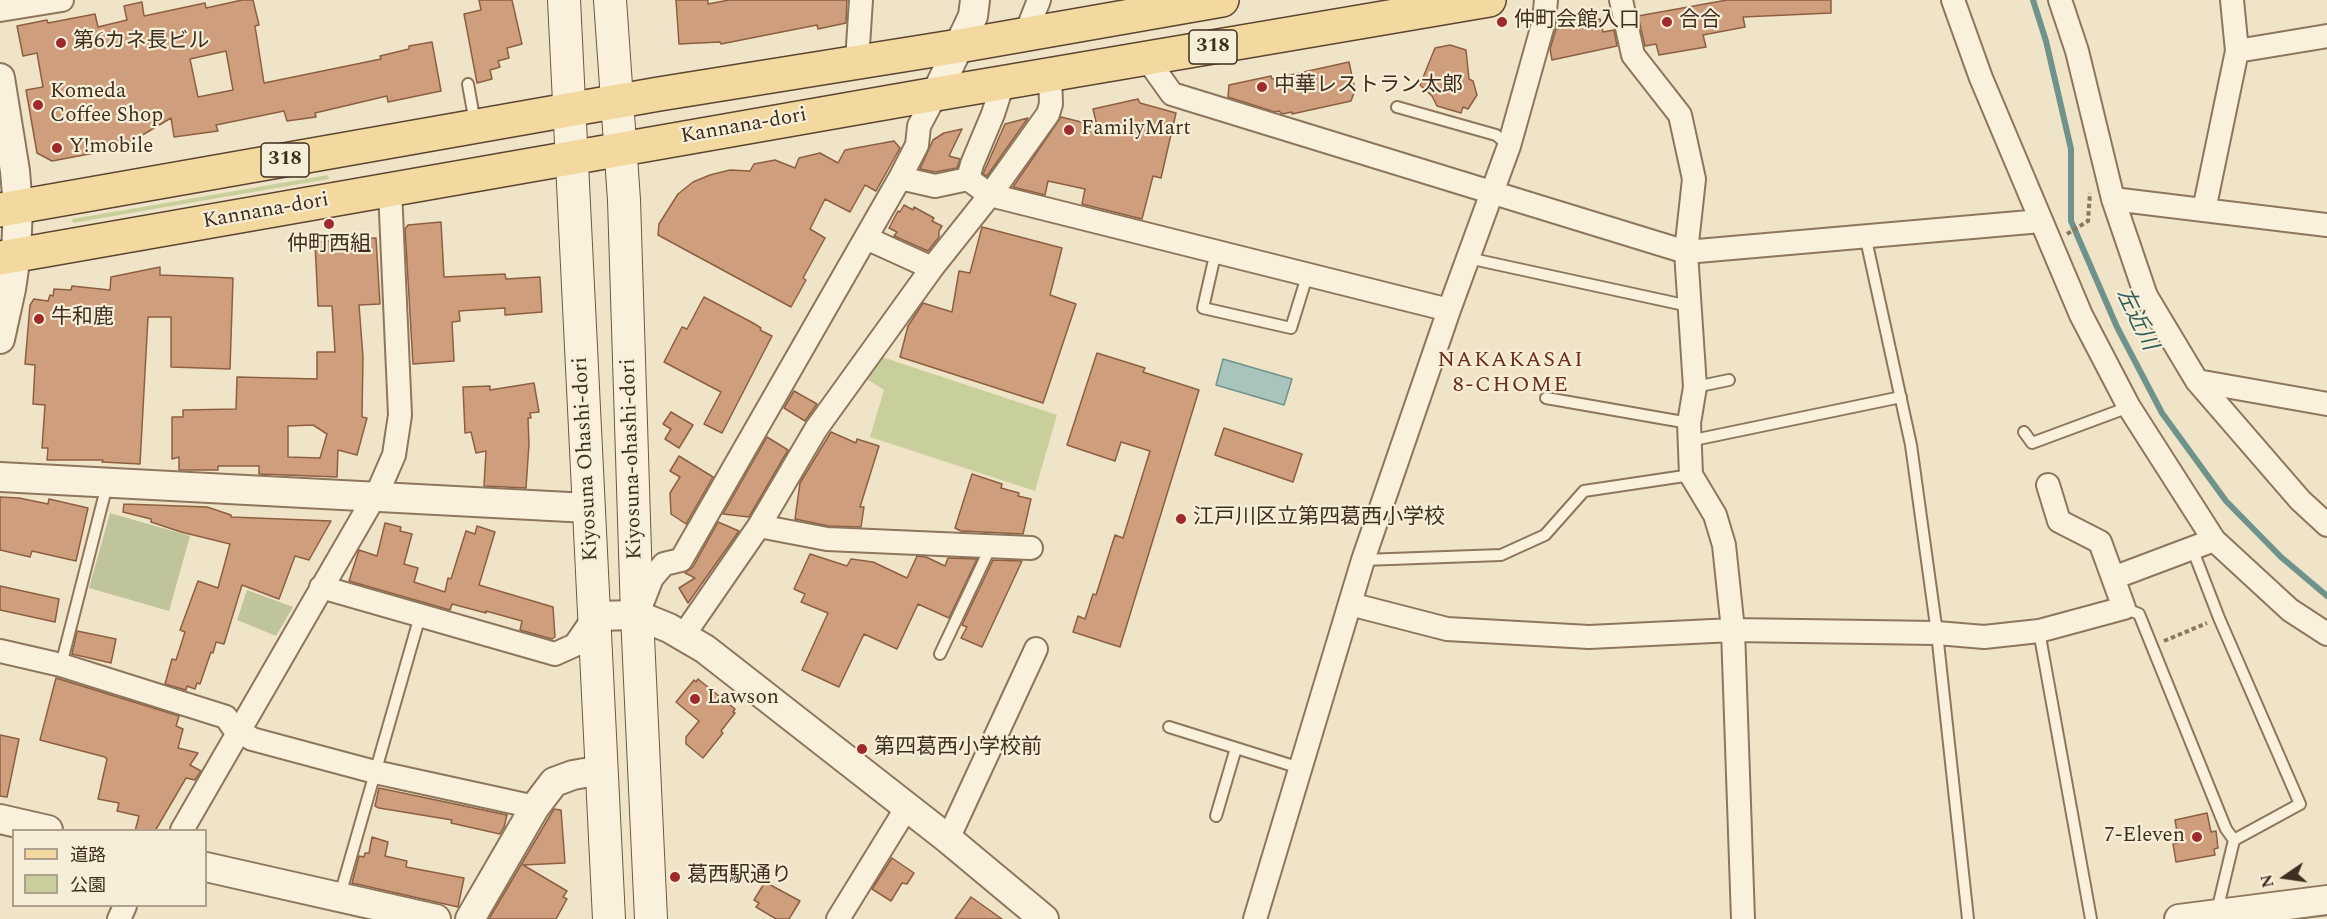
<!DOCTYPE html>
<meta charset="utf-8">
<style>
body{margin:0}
#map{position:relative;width:2327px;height:919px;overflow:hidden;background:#f0e4c8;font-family:Spectral,"Noto Sans JP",serif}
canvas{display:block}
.legend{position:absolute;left:12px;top:829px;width:195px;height:78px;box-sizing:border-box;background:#f7eed8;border:2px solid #ada18e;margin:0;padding:8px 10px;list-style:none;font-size:18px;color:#3d2e20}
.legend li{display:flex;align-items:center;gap:12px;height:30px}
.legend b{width:30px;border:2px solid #ada18e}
.north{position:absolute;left:2255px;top:847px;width:60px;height:60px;-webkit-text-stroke:4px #f7eed8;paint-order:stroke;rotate:257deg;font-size:16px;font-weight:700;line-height:24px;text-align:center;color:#3d2e20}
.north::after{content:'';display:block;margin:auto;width:21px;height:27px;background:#3d2e20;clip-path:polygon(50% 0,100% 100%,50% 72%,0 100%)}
</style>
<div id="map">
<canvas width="2327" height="919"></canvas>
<ul class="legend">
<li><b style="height:8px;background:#f3d9a0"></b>道路</li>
<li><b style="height:16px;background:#c9cf9b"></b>公園</li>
</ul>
<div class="north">N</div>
</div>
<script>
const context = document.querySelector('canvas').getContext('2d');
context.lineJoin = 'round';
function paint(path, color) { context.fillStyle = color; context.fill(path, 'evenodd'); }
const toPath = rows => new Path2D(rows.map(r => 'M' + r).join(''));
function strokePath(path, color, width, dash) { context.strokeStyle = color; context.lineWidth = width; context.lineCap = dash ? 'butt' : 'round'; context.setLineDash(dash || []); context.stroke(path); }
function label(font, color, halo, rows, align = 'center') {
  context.font = font + ' Spectral,"Noto Sans JP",serif'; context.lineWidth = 4.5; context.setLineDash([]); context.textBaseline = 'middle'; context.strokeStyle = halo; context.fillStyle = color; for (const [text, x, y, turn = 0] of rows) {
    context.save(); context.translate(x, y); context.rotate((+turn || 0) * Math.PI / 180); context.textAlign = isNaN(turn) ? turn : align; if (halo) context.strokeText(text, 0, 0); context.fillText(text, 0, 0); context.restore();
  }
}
paint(toPath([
 [328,175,329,179,73,223,72,219],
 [876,355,1057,415,1035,491,870,437,884,390,862,376]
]), '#c9cf9b');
paint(toPath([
 [110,513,190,536,169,611,89,588],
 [247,590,293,607,276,636,237,620]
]), '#bfc49a');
const water = toPath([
 [1223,359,1292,379,1284,405,1216,385,1223,359]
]);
paint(water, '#a9c4bc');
strokePath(water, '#6f938a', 1.5);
strokePath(toPath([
 [2033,0,2046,41,2071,149,2071,221,2117,327,2162,413,2226,501,2281,557,2327,596]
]), '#6f938a', 6);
const building = toPath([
 [242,0,253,0,259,25,255,26,264,83,381,59,380,56,409,49,409,46,432,42,441,91,388,102,387,96,315,113,316,117,287,121,284,111,216,125,218,131,174,137,171,118,124,146,100,152,52,161,37,153,26,90,43,87,37,53,23,56,17,26,47,20,48,23,95,14,98,27,127,20,124,6,142,2,144,16,205,3,206,8,242,0],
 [226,51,233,90,198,97,190,59,226,51],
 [479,0,512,0,522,44,507,48,509,58,498,61,500,67,490,70,492,79,477,83,464,14,481,10,479,0],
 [676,0,708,0,708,4,729,0,847,0,846,23,818,29,817,25,721,44,720,42,679,44,676,0],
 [1727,0,1831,0,1831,13,1743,17,1745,27,1703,35,1706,47,1659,55,1656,44,1645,46,1638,16,1727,0],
 [1600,19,1603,32,1614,30,1617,46,1552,60,1550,49,1556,29,1600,19],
 [1450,45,1466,50,1469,79,1473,81,1477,95,1468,109,1463,107,1461,113,1437,106,1432,96,1420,85,1435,48,1450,45],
 [1349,62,1355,90,1351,101,1292,114,1292,112,1282,114,1279,111,1275,112,1228,97,1229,85,1271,76,1272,79,1349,62],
 [1138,99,1140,103,1176,113,1161,178,1153,176,1142,219,1082,204,1085,189,1048,181,1045,195,1013,187,1061,117,1097,126,1093,109,1138,99],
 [1028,118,987,176,983,174,1005,124,1028,118],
 [962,129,949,156,960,159,957,168,935,172,920,169,933,140,944,133,962,129],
 [894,141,900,148,876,191,865,185,850,212,825,199,810,229,825,238,803,278,806,280,791,307,658,235,659,224,678,194,693,182,710,175,730,170,750,171,754,164,775,160,795,168,799,158,820,153,838,163,845,150,894,141],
 [904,205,913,210,914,207,934,218,932,221,942,226,939,231,939,237,928,251,894,236,897,232,889,228,898,211,900,212,904,205],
 [441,222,444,277,505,274,506,279,540,277,542,312,505,315,505,308,459,311,460,321,452,322,454,361,413,364,405,229,408,225,441,222],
 [982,227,1062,248,1050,295,1076,304,1043,403,900,357,908,326,923,303,952,312,959,271,970,273,982,227],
 [376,238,380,304,359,305,363,357,362,417,367,418,357,455,338,450,337,477,259,474,259,466,218,466,218,470,179,470,179,457,172,459,172,417,183,417,183,410,236,409,237,377,317,379,317,352,335,352,332,306,318,306,315,242,376,238],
 [313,425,327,434,320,458,288,457,288,426,313,425],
 [160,267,160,275,233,278,230,369,171,367,171,317,148,317,140,464,102,462,103,460,47,460,48,448,42,448,45,405,33,404,35,365,25,364,30,305,34,299,48,301,50,295,53,296,54,289,71,290,72,286,110,290,111,277,160,267],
 [704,297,753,323,761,328,760,330,772,336,722,433,704,424,721,392,664,362,682,327,687,329,704,297],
 [1097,353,1145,368,1143,372,1199,390,1120,647,1073,632,1078,616,1085,619,1093,594,1096,595,1115,535,1123,538,1150,451,1121,442,1115,461,1067,445,1097,353],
 [534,383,539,412,530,413,531,418,528,418,529,444,526,488,484,486,486,451,476,453,471,432,465,433,463,387,490,386,490,390,534,383],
 [794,391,817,404,805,421,784,408,794,391],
 [671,412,693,425,679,448,665,439,671,429,663,424,671,412],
 [1224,428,1302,454,1293,482,1215,455,1224,428],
 [831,432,856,443,857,439,879,446,860,507,864,507,861,527,829,526,795,519,800,483,831,432],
 [767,437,788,450,749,517,723,514,767,437],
 [679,456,713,477,686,524,671,514,670,493,680,477,670,471,679,456],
 [972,474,1002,484,1001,488,1019,493,1018,496,1031,499,1023,534,961,531,955,528,972,474],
 [0,497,19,498,48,504,49,499,88,508,76,561,32,551,30,557,0,550,0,497],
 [124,504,207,507,231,515,231,517,331,521,309,560,295,556,279,599,242,585,224,644,216,642,213,653,211,652,200,684,197,683,195,689,187,686,186,690,165,684,172,659,176,660,185,632,180,630,198,581,218,588,230,544,181,532,151,522,151,519,123,512,124,504],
 [718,522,739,531,688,603,679,588,695,578,685,573,693,567,718,522],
 [385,523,401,527,400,531,412,534,404,564,418,568,414,582,445,592,448,578,451,579,466,531,475,534,477,526,495,532,479,585,553,607,555,637,552,639,520,630,522,621,486,611,486,613,452,604,450,610,349,581,359,550,377,556,385,523],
 [810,554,847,566,851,559,873,562,907,578,917,556,926,557,945,566,948,558,977,559,949,618,918,604,897,649,864,634,839,687,802,670,828,613,801,602,805,594,794,589,810,554],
 [993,560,1022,561,982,647,961,638,967,627,962,625,993,560],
 [0,586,59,599,55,622,0,610,0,586],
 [77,631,116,639,111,663,72,654,77,631],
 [56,678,179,716,176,726,183,729,178,748,198,753,190,765,201,771,195,780,186,778,155,831,135,831,139,816,117,811,119,803,98,799,107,759,105,757,40,740,56,678],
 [698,679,735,709,733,712,735,713,721,731,723,733,703,758,686,744,686,737,699,721,676,702,694,680,696,682,698,679],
 [0,735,19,739,7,797,0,796,0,735],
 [379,788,507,815,504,827,500,834,451,823,452,820,379,808,375,806,379,788],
 [554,809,561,810,565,863,523,865,567,891,563,897,567,899,556,919,489,919,554,809],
 [2207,813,2211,832,2216,831,2218,848,2214,849,2215,855,2176,862,2173,844,2179,843,2175,820,2207,813],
 [372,837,388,842,385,856,407,861,406,867,464,878,458,907,352,883,359,856,364,857,365,853,369,853,372,837],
 [892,858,914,873,907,884,902,883,891,901,872,889,892,858],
 [765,882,800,901,789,919,776,919,756,907,759,903,754,900,765,882],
 [971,897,1002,919,955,919,971,897]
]);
paint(building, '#cf9f7d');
strokePath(building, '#8d5f41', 1.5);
const service = toPath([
 [468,84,475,123],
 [1397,107,1496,135,1509,146],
 [1865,235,1911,445,1937,633,1968,919],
 [1216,251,1203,308,1291,328,1308,273],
 [1468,258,1689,306],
 [1695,387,1729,380],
 [1546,398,1689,423],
 [2024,432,2032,443,2129,407],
 [1689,441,1901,397],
 [2192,548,2219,618,2300,804,2234,840,2217,911],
 [1363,560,1501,555,1545,535,1584,491,1691,475],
 [2124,608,2139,614,2226,829,2234,840],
 [2039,631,2091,919],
 [940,654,991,546],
 [61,665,107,485],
 [1169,727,1300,768],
 [1216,816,1236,748],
 [340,895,420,616]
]);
const minor = toPath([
 [1621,0,1633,55,1680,115,1694,179,1686,252,1695,387,1689,423,1691,475,1715,515,1724,545,1733,630,1743,919],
 [1953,0,1981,78,2081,315,2129,407,2214,540,2290,610,2327,634],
 [2060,0,2077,51,2113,199,2146,296,2197,381,2300,500,2327,525],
 [0,10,62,0],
 [1026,33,1039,0],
 [2237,51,2327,36],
 [1147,59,1172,94,1686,252,2041,221],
 [857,61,861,0],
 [900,178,935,186,968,179,990,195,1449,310],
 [968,179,972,164,993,114,1003,83],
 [2113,199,2327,225],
 [2204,210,2237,51,2232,0],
 [866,238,932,268],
 [2197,381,2327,404],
 [759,526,827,539,1031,548],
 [2113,578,2214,540],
 [321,587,555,654,575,645,595,616],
 [1350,604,1447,629,1589,637,1733,630,1937,633,1984,637,2039,631,2124,608,2100,542,2059,521,2048,485],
 [641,606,652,578,664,564,681,560,900,178,917,145,919,126,936,94],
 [683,636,759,526,816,429,932,268,990,195,1048,114,1051,104,1050,75],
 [0,651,61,665,226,717,232,726,252,739,375,772,535,807],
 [182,830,380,487,394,455,400,415,390,190],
 [948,839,1036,649],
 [119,919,125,906],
 [838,919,907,807],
 [1255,919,1363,560,1449,310,1509,146,1544,21,1546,0]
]);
const tertiary = toPath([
 [0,78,15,171,18,207,16,255,11,289,0,339],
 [936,94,973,16,975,0],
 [0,477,588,508],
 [595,616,637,615,669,628,705,649,948,839,1044,919],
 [0,819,48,830],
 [206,867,436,919],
 [470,919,535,807,554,782,573,775,602,770],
 [2179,919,2327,900]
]);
const secondary = toPath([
 [564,0,609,919],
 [610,0,624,200,637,615,651,919]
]);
const primary = toPath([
 [0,210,659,94,959,46,1222,0],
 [0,258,936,94,1489,0]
]);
strokePath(service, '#8d765c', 14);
strokePath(minor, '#8d765c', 26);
strokePath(tertiary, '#8d765c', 32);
strokePath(secondary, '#6f573f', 34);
strokePath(primary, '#5b4430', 36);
strokePath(toPath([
 [2067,234,2088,221,2090,193],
 [2164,641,2207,623]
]), '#8d765c', 4, [4.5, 3]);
strokePath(service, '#faf1dc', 10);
strokePath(minor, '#faf1dc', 22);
strokePath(tertiary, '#faf1dc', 28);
strokePath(secondary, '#faf1dc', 32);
strokePath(primary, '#f3d9a0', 33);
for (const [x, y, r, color] of [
 [1502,22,6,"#9e2a2b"],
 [1667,22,6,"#9e2a2b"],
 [61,43,6,"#9e2a2b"],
 [1262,87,6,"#9e2a2b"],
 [38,105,6,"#9e2a2b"],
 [1069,130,6,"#9e2a2b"],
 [57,148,6,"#9e2a2b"],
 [329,224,6,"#9e2a2b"],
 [39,319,6,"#9e2a2b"],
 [1181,519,6,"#9e2a2b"],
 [695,699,6,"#9e2a2b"],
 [862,749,6,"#9e2a2b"],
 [2197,837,6,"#9e2a2b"],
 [675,877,6,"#9e2a2b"]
]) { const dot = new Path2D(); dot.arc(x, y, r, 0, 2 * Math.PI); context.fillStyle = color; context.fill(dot); strokePath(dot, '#f7eed8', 2); }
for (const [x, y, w] of [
 [1213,47,48],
 [285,160,48]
]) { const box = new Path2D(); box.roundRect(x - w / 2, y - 17, w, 34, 4.5); context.fillStyle = '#f7eed8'; context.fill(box); strokePath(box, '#3d2e20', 1.5); }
label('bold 20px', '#3d2e20', null, [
 ["318",1213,47],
 ["318",285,160]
]);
label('21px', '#3d2e20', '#f7eed8', [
 ["仲町会館入口",1514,22],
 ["合合",1679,22],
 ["第6カネ長ビル",73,43],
 ["中華レストラン太郎",1274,87],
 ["Komeda",50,93],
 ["Coffee Shop",50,117],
 ["FamilyMart",1081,130],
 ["Y!mobile",69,148],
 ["仲町西組",329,246,"center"],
 ["牛和鹿",51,319],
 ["江戸川区立第四葛西小学校",1193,519],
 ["Lawson",707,699],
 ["第四葛西小学校前",874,749],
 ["7-Eleven",2185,837,"right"],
 ["葛西駅通り",687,877]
], 'left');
label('21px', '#3d2e20', '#f7eed8', [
 ["Kannana-dori",744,127,-10],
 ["Kannana-dori",266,212,-10],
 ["Kiyosuna Ohashi-dori",587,459,-93],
 ["Kiyosuna-ohashi-dori",633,459,-92]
]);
label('italic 22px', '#2f5d5a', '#f7eed8', [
 ["左近川",2135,320,64]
]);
context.letterSpacing = '1.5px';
label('22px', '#6b2e1e', '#f7eed8', [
 ["NAKAKASAI",1511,362],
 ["8-CHOME",1511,387]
]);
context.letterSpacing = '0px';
</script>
